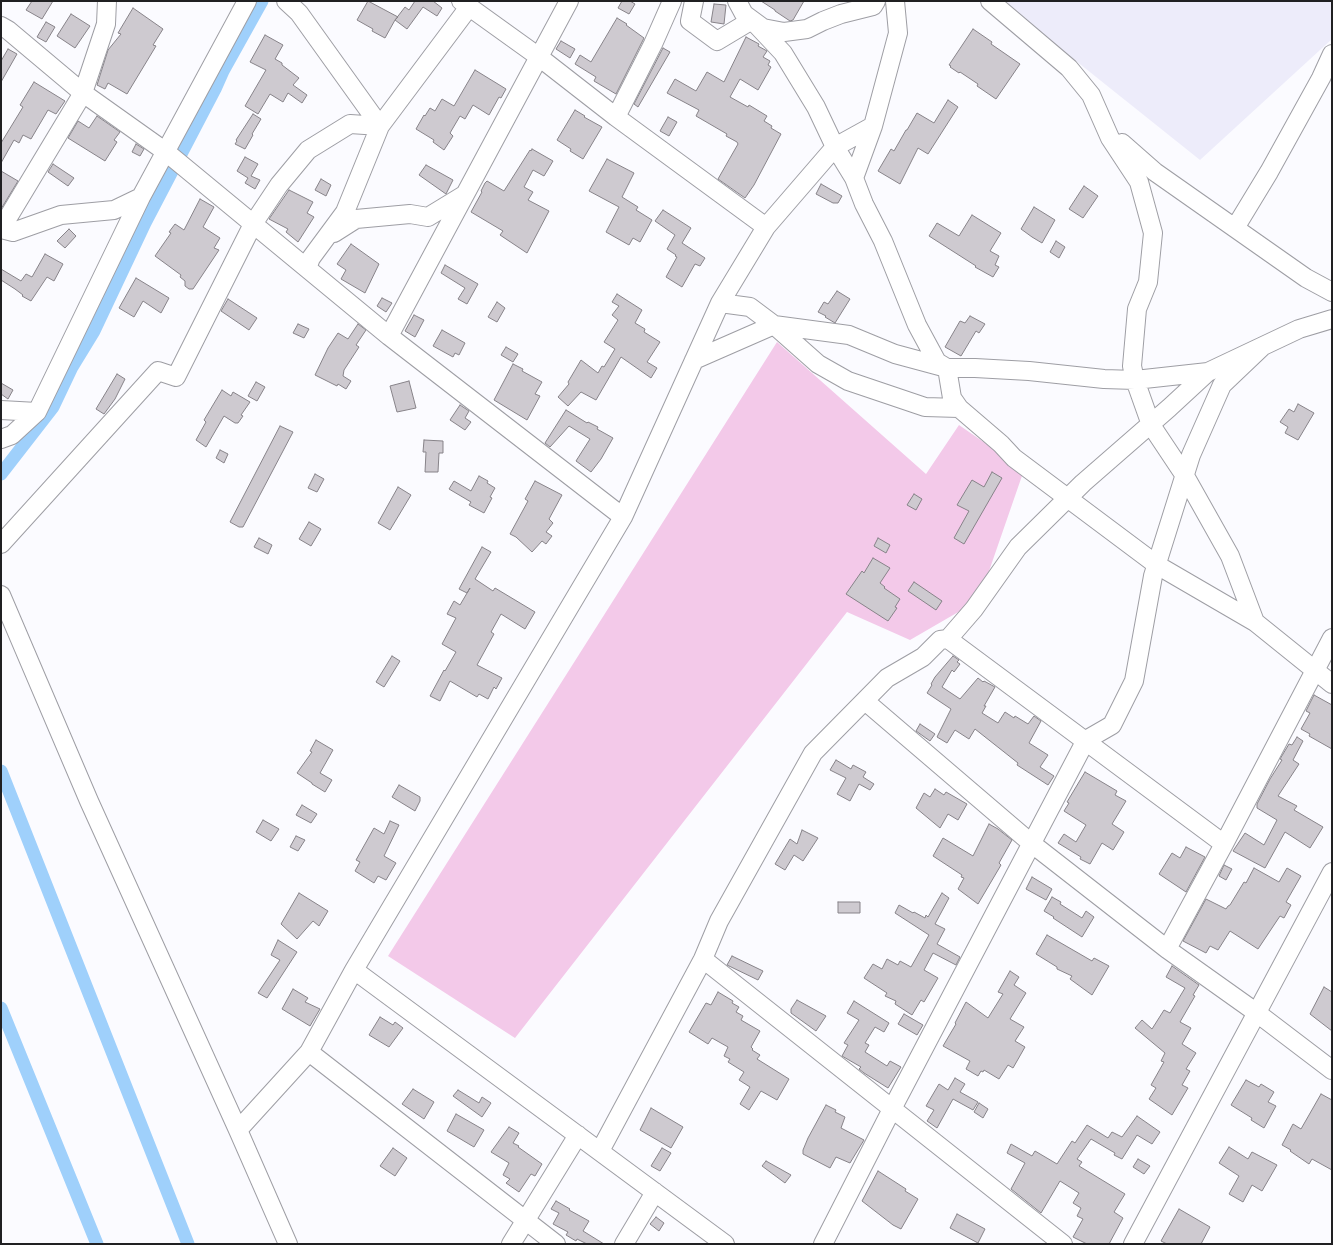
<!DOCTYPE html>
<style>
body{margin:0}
#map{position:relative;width:1333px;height:1245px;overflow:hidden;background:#fbfbff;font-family:Cabin,sans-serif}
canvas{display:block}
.frame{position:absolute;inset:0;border:2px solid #202022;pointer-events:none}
</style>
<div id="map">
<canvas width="1333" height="1245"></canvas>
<div class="frame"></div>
</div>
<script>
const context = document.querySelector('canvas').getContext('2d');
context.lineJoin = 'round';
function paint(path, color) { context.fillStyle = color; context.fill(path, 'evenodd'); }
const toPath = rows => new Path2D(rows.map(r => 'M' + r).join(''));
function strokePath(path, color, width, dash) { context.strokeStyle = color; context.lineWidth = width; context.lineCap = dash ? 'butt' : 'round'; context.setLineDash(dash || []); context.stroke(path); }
paint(toPath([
 [1001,1,1332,1,1332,39,1200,160]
]), '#edecfa');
paint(toPath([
 [777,342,926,474,959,425,1024,470,979,600,910,640,847,612,515,1038,388,956]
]), '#f3c9e9');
strokePath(toPath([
 [1,474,53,407,72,367,94,331,145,223,215,89,223,71,262,1],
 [1,771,188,1244],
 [1,1008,97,1244]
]), '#9fd0fb', 13);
const building = toPath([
 [32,1,53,1,42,19,26,10,32,1],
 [368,1,398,17,395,20,405,7,409,10,415,1,433,1,442,8,437,16,423,7,407,29,395,20,385,38,372,31,373,29,357,20,368,1],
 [622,1,630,1,635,4,629,14,618,8,622,1],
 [761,1,804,1,793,20,790,21,775,11,775,10,761,1],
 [714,4,726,5,724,24,711,22,714,4],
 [133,8,163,29,153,45,156,46,127,94,108,83,105,89,97,85,108,50,121,34,118,33,133,8],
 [71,14,90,26,75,48,57,36,71,14],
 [617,18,627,24,626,25,644,38,616,94,594,81,596,77,575,64,580,55,591,62,617,18],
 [46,22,55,27,46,42,37,37,46,22],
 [973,29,992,42,991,44,1020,64,996,99,977,86,978,84,960,72,959,73,950,67,951,66,949,65,973,29],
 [265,35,283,45,275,59,282,63,282,65,299,78,293,85,307,95,302,103,288,93,283,102,270,94,258,114,245,106,266,70,250,62,265,35],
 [746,37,759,44,758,46,767,51,763,57,770,61,768,65,771,67,758,90,740,79,730,97,748,107,749,105,767,116,764,121,772,126,771,128,781,134,754,185,745,198,718,179,738,144,737,142,726,136,727,134,696,116,699,110,667,93,675,79,696,91,707,72,724,82,746,37],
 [561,41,575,49,570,58,556,49,561,41],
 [663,48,670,52,638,107,634,104,663,48],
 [8,49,17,54,1,82,1,61,8,49],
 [475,70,506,89,501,98,499,97,489,115,473,105,465,119,460,116,450,133,453,136,444,150,433,142,434,140,416,129,424,115,425,116,430,108,435,111,442,99,454,106,475,70],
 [34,82,65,101,56,114,48,110,31,139,23,135,19,143,14,140,1,163,1,143,23,107,20,105,34,82],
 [948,100,958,107,928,154,918,148,900,184,878,171,891,149,894,151,906,130,907,130,917,113,934,123,948,100],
 [575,110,585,116,584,117,602,127,583,159,570,151,571,149,557,140,575,110],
 [253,114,261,119,252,134,253,135,245,149,235,144,237,141,236,140,253,114],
 [97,116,120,132,114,140,117,142,105,161,68,138,78,121,89,128,97,116],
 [668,117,677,122,669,136,660,131,668,117],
 [136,144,144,149,140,156,132,152,136,144],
 [532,149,553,161,544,176,533,170,524,187,533,192,528,200,549,211,527,253,500,235,503,231,471,212,482,192,481,191,485,183,487,181,504,191,530,150,531,151,532,149],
 [245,157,258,164,251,176,260,180,255,189,245,183,248,178,237,171,245,157],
 [607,159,634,173,622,197,638,207,636,210,652,220,640,242,633,238,629,245,606,232,619,207,589,191,607,159],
 [53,164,74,178,68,186,48,172,53,164],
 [426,165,453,180,446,194,419,175,426,165],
 [1,171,18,181,1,209,1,171],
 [321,179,331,185,326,196,315,190,321,179],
 [821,184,842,196,838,203,833,203,816,194,821,184],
 [1084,186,1098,196,1083,218,1069,209,1084,186],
 [289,190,313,202,307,213,314,217,298,242,286,232,288,229,269,219,289,190],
 [200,199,214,207,203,227,220,238,214,248,219,250,193,289,189,289,185,286,185,281,180,277,181,275,155,256,171,233,169,232,175,224,184,230,200,199],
 [1034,207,1055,220,1042,243,1032,237,1021,229,1034,207],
 [663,210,691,228,682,243,705,258,700,266,695,264,682,287,666,277,677,257,675,256,676,255,667,249,675,235,655,221,663,210],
 [972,215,1001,233,990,251,999,256,995,265,999,267,993,277,975,267,976,266,965,259,929,236,937,223,959,236,972,215],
 [69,229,76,236,65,248,57,241,69,229],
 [1056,241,1065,247,1059,258,1050,252,1056,241],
 [351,244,379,264,365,293,341,279,346,270,337,264,351,244],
 [45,254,63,264,54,281,47,277,31,301,22,296,23,295,15,289,1,280,1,269,21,281,26,274,32,277,45,254],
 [445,265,478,284,467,304,458,299,465,288,441,273,445,265],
 [136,278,169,298,161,313,143,301,134,317,119,308,136,278],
 [837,291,850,299,835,323,825,317,826,316,818,312,824,302,828,304,837,291],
 [617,294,642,310,635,323,645,329,644,332,660,342,647,362,657,368,651,378,621,357,596,400,581,392,568,406,558,397,569,384,568,382,581,360,598,373,602,366,604,367,615,349,604,342,618,320,612,315,619,306,612,302,617,294],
 [382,298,392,303,386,312,377,306,382,298],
 [228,299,257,318,249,330,221,311,228,299],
 [497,302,505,308,497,322,488,317,497,302],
 [414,315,424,320,415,337,405,331,414,315],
 [970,316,985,324,979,333,976,331,961,356,945,347,960,321,965,323,970,316],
 [298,324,309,329,304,338,293,333,298,324],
 [358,324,366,330,356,345,359,347,344,370,343,376,351,381,346,389,338,384,337,386,315,375,328,348,338,333,348,339,358,324],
 [442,330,465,343,459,355,455,353,453,357,433,346,442,330],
 [506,347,518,354,513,362,501,355,506,347],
 [513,364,523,369,522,371,542,382,535,394,540,396,527,420,494,400,513,364],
 [117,374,125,379,115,399,104,414,96,409,117,374],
 [409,381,416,408,397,412,390,386,409,381],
 [256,382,265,387,257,401,248,396,256,382],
 [1,383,13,390,8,399,1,394,1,383],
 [222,390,231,396,233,392,250,402,241,415,243,416,238,423,235,423,224,416,206,447,196,440,206,422,204,420,222,390],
 [1298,404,1314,413,1298,440,1285,433,1288,427,1280,422,1289,409,1294,412,1298,404],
 [460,405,469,411,465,418,471,422,465,430,450,420,460,405],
 [566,410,587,423,588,422,598,427,597,429,613,438,601,459,591,472,576,461,590,439,569,426,550,447,545,443,566,410],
 [280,426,293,432,243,527,239,527,230,522,280,426],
 [424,440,443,441,443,453,439,453,438,472,425,472,426,452,423,452,424,440],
 [220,450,228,454,224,463,216,458,220,450],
 [992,472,1002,478,964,544,954,538,969,511,957,505,972,480,984,487,992,472],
 [315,474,324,479,317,492,308,488,315,474],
 [479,476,488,481,487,483,495,488,490,497,492,498,484,513,469,505,471,502,449,489,454,481,471,491,479,476],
 [535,481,562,495,549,519,553,523,546,532,552,536,546,544,542,541,532,552,516,537,510,534,528,501,525,499,535,481],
 [398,487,411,495,390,530,378,523,398,487],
 [914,494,922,499,916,510,907,505,914,494],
 [309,522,321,529,311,546,299,539,309,522],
 [259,538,272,545,268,554,254,547,259,538],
 [878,538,890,545,886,553,874,546,878,538],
 [482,547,491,552,475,579,493,591,495,588,535,612,525,629,501,614,491,632,494,634,477,665,502,678,496,689,494,687,488,699,479,694,477,697,450,681,440,701,430,696,444,670,445,671,456,652,442,644,456,618,447,614,454,601,460,605,470,588,467,593,459,589,482,547],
 [873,558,890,568,880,583,885,587,884,588,900,599,895,607,897,608,888,621,846,594,862,571,864,573,873,558],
 [914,582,942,601,936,610,908,591,914,582],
 [392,656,400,661,384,687,376,682,392,656],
 [953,656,959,660,957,662,960,664,954,672,952,670,942,687,960,699,978,678,983,682,984,681,995,687,984,706,986,706,982,713,998,723,1005,712,1014,718,1015,716,1028,724,1034,716,1041,721,1029,743,1048,755,1040,767,1054,776,1048,785,1017,765,1018,763,975,729,969,739,955,730,947,743,937,737,951,709,927,693,932,685,931,684,935,677,953,656],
 [1314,695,1332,705,1332,749,1309,736,1310,734,1301,729,1310,713,1306,711,1314,695],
 [920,724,935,734,930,741,916,731,920,724],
 [1297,737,1303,741,1293,760,1299,764,1278,796,1297,806,1294,810,1323,827,1310,848,1285,832,1265,868,1233,851,1245,833,1264,845,1277,820,1257,808,1257,804,1270,779,1282,760,1280,759,1289,744,1292,745,1297,737],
 [316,740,333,750,320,773,332,780,325,792,312,784,312,783,297,773,312,752,310,751,316,740],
 [836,760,851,769,853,765,866,772,863,777,874,784,870,790,859,784,850,801,837,794,846,778,830,770,836,760],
 [1085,772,1117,791,1115,795,1126,801,1112,824,1124,832,1113,850,1102,843,1090,864,1080,859,1081,857,1058,843,1064,834,1076,842,1086,825,1064,811,1069,803,1067,802,1085,772],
 [399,785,420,797,420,801,415,811,392,797,399,785],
 [935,789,944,795,946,792,967,804,958,820,948,814,940,828,916,808,924,793,930,797,935,789],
 [302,805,317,814,311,823,296,815,302,805],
 [263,820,279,829,271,841,256,832,263,820],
 [390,821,399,825,384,856,396,863,386,880,378,876,374,883,355,871,360,862,356,860,374,828,384,834,390,821],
 [989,824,998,829,1012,840,999,863,1001,865,978,904,958,889,964,878,961,877,962,875,933,856,943,838,973,856,989,824],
 [802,830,818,838,803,861,794,855,785,870,775,864,790,839,797,844,802,830],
 [296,836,305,840,298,851,290,847,296,836],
 [1186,847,1205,857,1186,892,1159,874,1172,853,1180,858,1186,847],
 [1224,865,1232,869,1226,880,1219,876,1224,865],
 [1254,868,1279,882,1287,868,1301,876,1286,902,1291,905,1284,918,1280,916,1258,949,1230,931,1218,950,1210,946,1206,953,1183,941,1206,899,1226,909,1228,906,1230,905,1244,882,1246,883,1254,868],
 [1032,877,1052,889,1046,900,1026,889,1032,877],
 [299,893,328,911,319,926,313,921,297,939,281,924,299,893],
 [942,893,949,898,935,924,945,929,937,944,960,957,956,965,933,953,924,970,938,978,924,1002,921,1000,912,1015,895,1004,896,1001,885,996,887,993,864,978,873,964,882,969,887,959,898,965,900,961,911,967,929,935,895,913,899,905,913,913,914,912,925,918,926,915,928,917,942,893],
 [1052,897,1061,902,1060,904,1082,918,1086,911,1094,917,1082,937,1053,918,1054,917,1044,911,1052,897],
 [838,902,860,902,860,913,838,913,838,902],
 [1047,935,1092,961,1094,958,1109,966,1092,995,1070,979,1072,976,1057,969,1057,967,1036,954,1047,935],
 [278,940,297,952,267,998,258,993,280,960,271,955,278,940],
 [732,956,763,971,758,980,727,965,732,956],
 [1172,966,1199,985,1193,995,1195,996,1180,1022,1191,1028,1182,1044,1196,1053,1186,1069,1190,1071,1182,1085,1188,1088,1172,1115,1149,1099,1156,1088,1151,1085,1164,1062,1161,1061,1165,1053,1135,1028,1142,1020,1152,1029,1164,1010,1170,1013,1185,988,1166,977,1172,966],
 [1010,971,1019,977,1014,985,1026,993,1010,1019,1024,1027,1015,1041,1025,1047,1013,1068,1008,1065,999,1079,984,1070,983,1072,981,1071,978,1076,966,1069,970,1061,943,1046,956,1024,955,1023,966,1002,988,1018,1003,994,998,992,1010,971],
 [1324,987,1332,992,1332,1031,1310,1014,1324,987],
 [293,989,308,998,305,1002,320,1009,310,1026,282,1009,293,989],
 [718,992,733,1001,732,1003,739,1007,736,1012,743,1016,741,1020,760,1031,751,1047,753,1049,752,1050,760,1055,757,1059,789,1079,777,1100,761,1091,749,1110,740,1104,750,1087,739,1080,744,1072,728,1062,730,1059,724,1056,728,1047,712,1038,708,1044,689,1032,706,1003,711,1005,718,992],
 [797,1000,826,1016,816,1031,791,1013,791,1009,797,1000],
 [854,1001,889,1023,884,1032,875,1027,865,1043,869,1045,865,1052,887,1066,890,1061,901,1067,888,1088,864,1073,859,1069,861,1067,842,1056,848,1045,844,1043,859,1020,847,1013,854,1001],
 [904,1014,923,1025,917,1035,898,1024,904,1014],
 [380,1017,393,1025,395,1022,403,1028,389,1047,369,1035,380,1017],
 [955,1078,965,1084,960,1092,978,1102,973,1110,953,1099,937,1128,927,1121,934,1110,926,1106,939,1084,948,1090,955,1078],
 [1246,1080,1259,1087,1261,1084,1274,1092,1268,1102,1276,1106,1264,1128,1251,1120,1252,1118,1231,1105,1246,1080],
 [413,1089,434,1102,424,1119,402,1104,413,1089],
 [458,1090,479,1103,482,1097,491,1103,482,1117,453,1096,458,1090],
 [1321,1094,1332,1100,1332,1170,1312,1159,1309,1164,1290,1151,1291,1150,1282,1145,1293,1124,1301,1129,1321,1094],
 [979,1103,988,1109,983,1118,974,1112,979,1103],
 [826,1105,836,1110,835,1112,845,1117,841,1128,864,1140,850,1163,836,1157,830,1168,803,1154,803,1150,808,1138,826,1105],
 [651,1108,683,1127,671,1148,640,1130,651,1108],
 [456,1114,484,1130,474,1147,447,1131,456,1114],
 [1137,1116,1160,1132,1152,1144,1137,1135,1122,1159,1114,1155,1115,1153,1091,1139,1077,1159,1082,1162,1079,1166,1125,1194,1114,1212,1123,1218,1109,1244,1087,1244,1073,1237,1083,1219,1077,1216,1081,1208,1073,1203,1079,1193,1060,1181,1041,1213,1011,1189,1025,1163,1007,1153,1011,1144,1032,1156,1035,1151,1057,1164,1072,1141,1075,1143,1087,1125,1108,1138,1112,1132,1122,1137,1137,1116],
 [509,1127,519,1133,513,1143,519,1146,518,1147,542,1164,535,1176,531,1174,519,1192,506,1183,510,1179,503,1175,509,1163,491,1152,509,1127],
 [1229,1147,1248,1159,1252,1152,1277,1165,1262,1191,1252,1185,1243,1202,1229,1194,1239,1176,1219,1163,1229,1147],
 [393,1148,407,1158,395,1176,380,1166,393,1148],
 [662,1148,671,1153,660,1171,651,1166,662,1148],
 [1138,1159,1150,1166,1144,1174,1133,1167,1138,1159],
 [766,1161,791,1175,785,1183,762,1166,766,1161],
 [878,1171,906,1189,905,1191,918,1199,901,1229,893,1225,862,1201,878,1171],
 [556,1201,570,1209,569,1210,589,1221,583,1231,604,1244,587,1244,577,1239,576,1241,566,1235,568,1232,553,1224,559,1213,551,1209,556,1201],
 [1179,1209,1210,1227,1201,1244,1167,1244,1161,1241,1179,1209],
 [957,1214,985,1229,978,1243,950,1228,957,1214],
 [656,1217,664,1223,659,1231,650,1224,656,1217]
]);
paint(building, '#cecad0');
strokePath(building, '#878389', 1);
const minor = toPath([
 [107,1,106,24,83,93,1,229,13,232,61,215,114,210,141,197],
 [286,1,299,13,380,126],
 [461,1,539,57,616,117,766,227],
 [694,1,690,21,717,41,752,20,783,53,816,107,835,147,854,178],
 [737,1,744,14,763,28,784,32,807,29,823,21,841,14,873,6,876,1],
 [1,26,8,30,83,93,166,152,389,336,623,517],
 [616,117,653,44,672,1],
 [1122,143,1155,172,1306,278,1332,292],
 [1235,228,1269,172,1321,78,1332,54],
 [334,233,356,219,410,214,428,217,464,195],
 [307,268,311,258,345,212,380,126,469,7],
 [720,303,750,307,774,325,849,335,895,354,947,368,975,368,1029,371,1104,379,1135,380,1132,366,1137,309,1148,282,1153,233,1139,182,1110,138,1091,95,1069,68,990,1],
 [1332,319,1299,329,1208,372,1135,380,1151,425,1185,476,1230,556,1255,622,1332,684],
 [389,336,569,1],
 [694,360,774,325,818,364,848,381,925,407,959,408,952,398,947,368,937,362,917,325,883,241,864,204,854,178,873,126],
 [959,408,1001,444,1014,458,1157,565,1255,622],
 [1,410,37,412],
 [1,439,12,435,37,412,141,197,247,1],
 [1,544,158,371,176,377,253,224,279,185,308,150,350,124,380,126],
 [1,595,89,801,238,1130,288,1244],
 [948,639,974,609,1018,547,1083,483,1169,408,1208,372],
 [865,701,1031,843,1167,949,1257,1013,1332,1070],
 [1167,949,1224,844,1332,638],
 [703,959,1063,1244],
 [354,970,725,1244],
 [309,1052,556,1244],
 [238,1130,309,1052,354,970,623,517,720,303,766,227,835,147,873,126,898,33,895,1],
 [600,1151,703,959,719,921,813,753,887,678,923,657,940,640,948,639,1224,844],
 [511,1244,578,1135],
 [624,1244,655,1192],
 [823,1244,892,1109,1086,740,1112,725,1134,681,1153,576,1191,455,1222,385,1263,346],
 [1133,1244,1332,872]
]);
strokePath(minor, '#9e9ea4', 20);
strokePath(minor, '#fff', 18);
</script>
